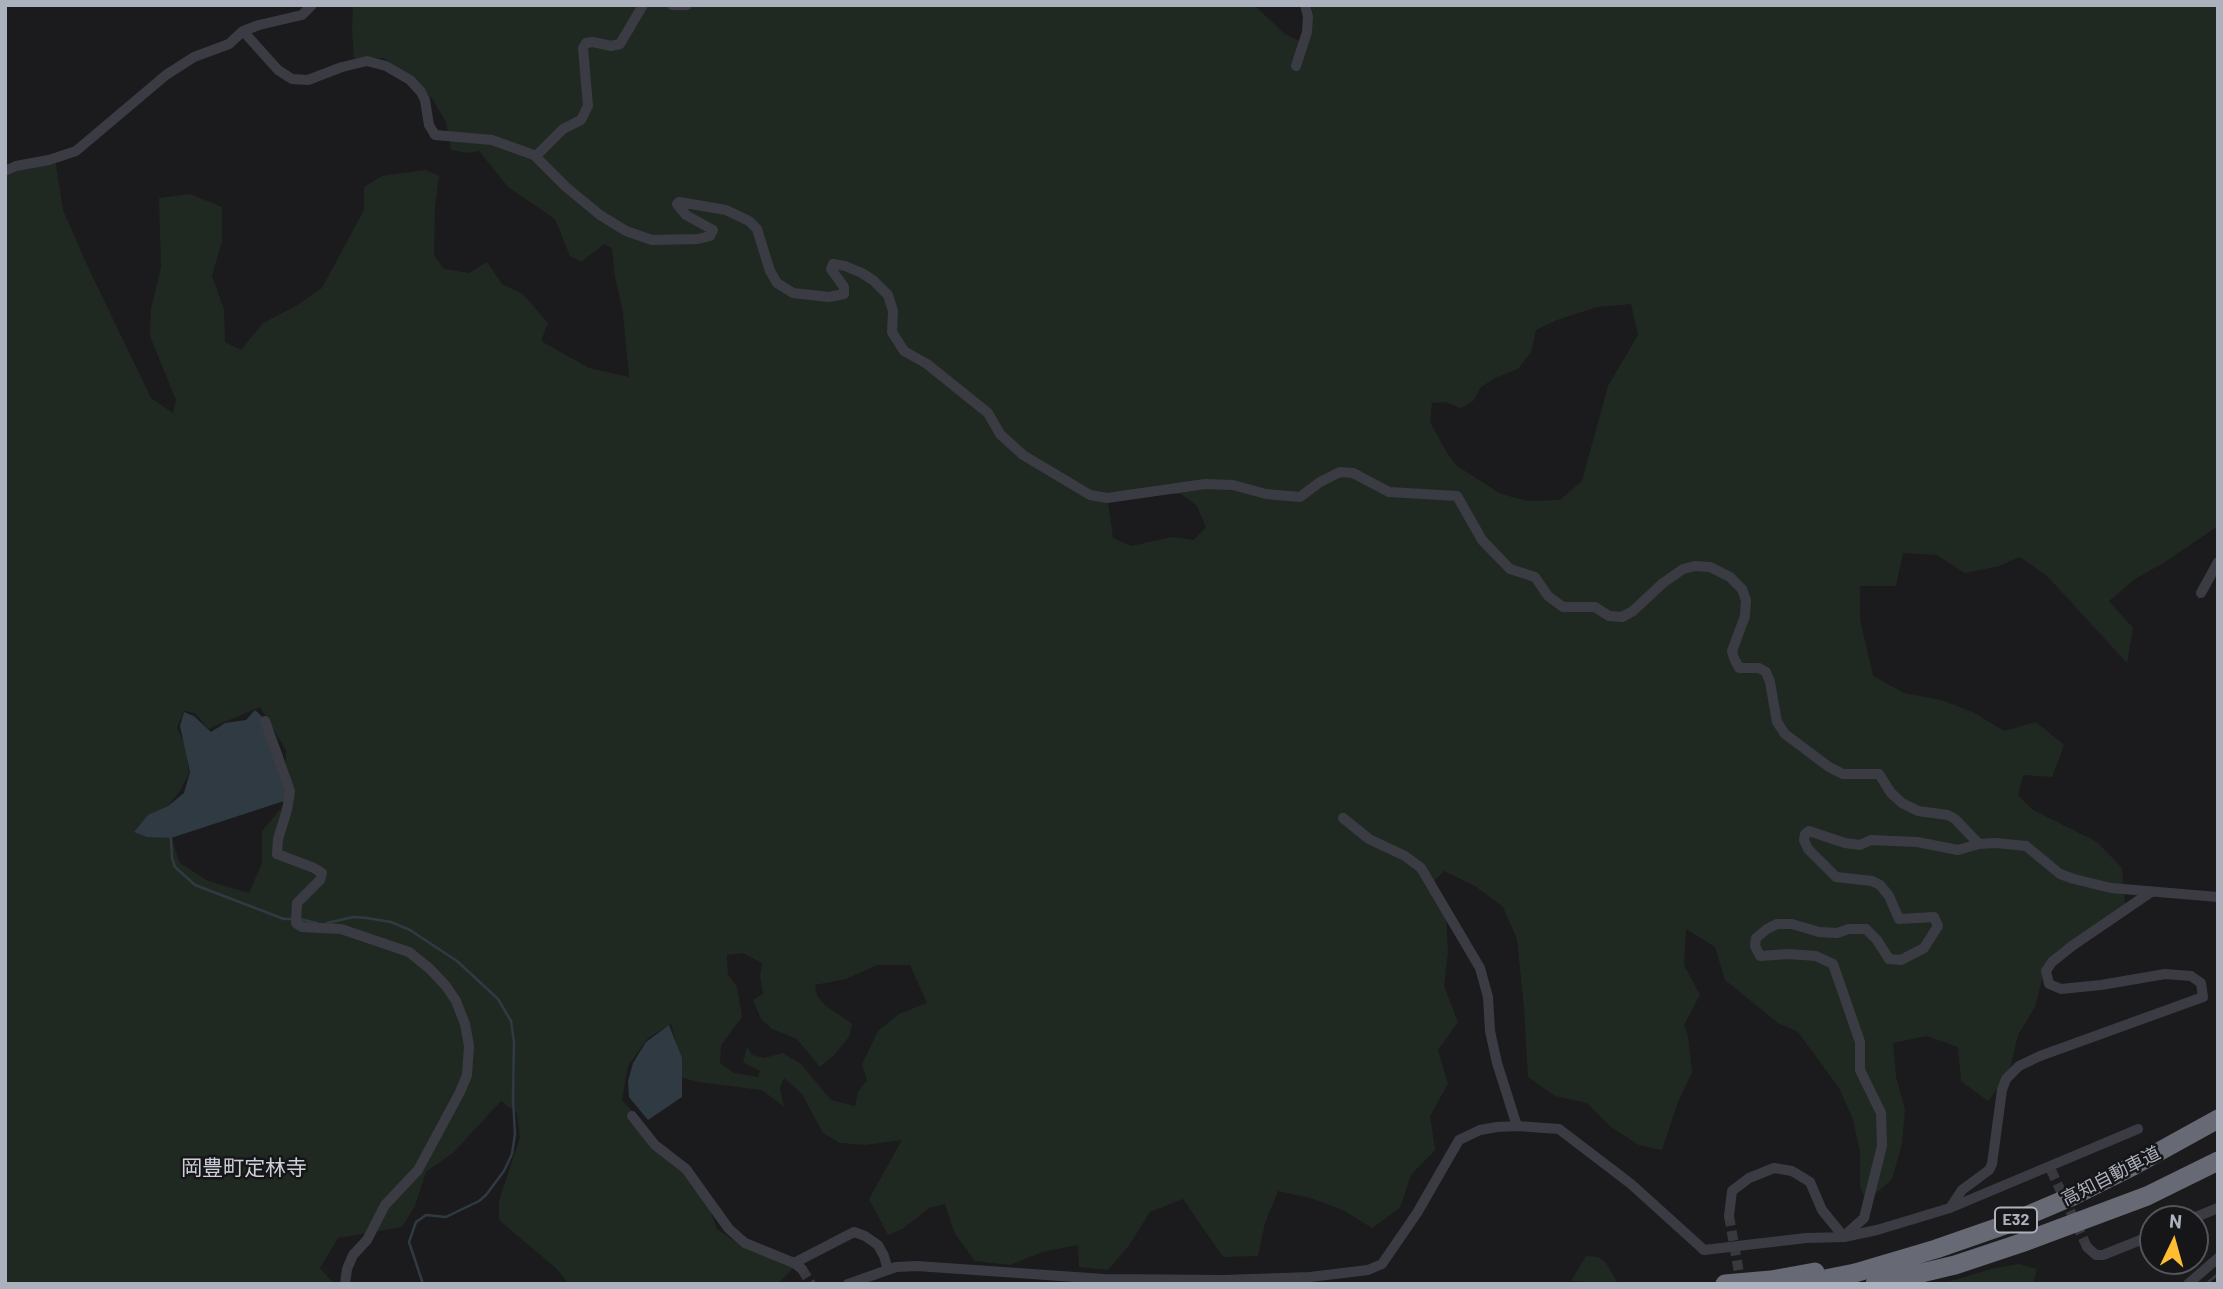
<!DOCTYPE html>
<meta charset="utf-8">
<style>
body{margin:0}
#map{position:relative;width:2223px;height:1289px;overflow:hidden;background:#1b1b1d;font-family:Barlow,sans-serif}
canvas{display:block}
.frame{position:absolute;inset:0;border:7px solid #acb1be;pointer-events:none}
.north{position:absolute;left:2139px;top:1205px;width:70px;height:70px;box-sizing:border-box;background:#161618;border:2px solid #52545a;border-radius:50%;rotate:5deg;font-size:19px;font-weight:700;line-height:28px;text-align:center;color:#acb1be}
.north::after{content:'';display:block;margin:auto;width:24px;height:32px;background:#ffbd31;clip-path:polygon(50% 0,100% 100%,50% 72%,0 100%)}
</style>
<div id="map">
<canvas width="2223" height="1289"></canvas>
<div class="frame"></div>
<div class="north">N</div>
</div>
<script>
const context = document.querySelector('canvas').getContext('2d');
context.lineJoin = 'round';
function paint(path, color) { context.fillStyle = color; context.fill(path, 'evenodd'); }
const toPath = rows => new Path2D(rows.map(r => 'M' + r).join(''));
function strokePath(path, color, width, dash) { context.strokeStyle = color; context.lineWidth = width; context.lineCap = dash ? 'butt' : 'round'; context.setLineDash(dash || []); context.stroke(path); }
function label(font, color, halo, rows, align = 'center') {
  context.font = font + ' Barlow,"Noto Sans JP",sans-serif'; context.lineWidth = 5; context.setLineDash([]); context.textBaseline = 'middle'; context.strokeStyle = halo; context.fillStyle = color; for (const [text, x, y, turn = 0] of rows) {
    context.save(); context.translate(x, y); context.rotate((+turn || 0) * Math.PI / 180); context.textAlign = isNaN(turn) ? turn : align; if (halo) context.strokeText(text, 0, 0); context.fillText(text, 0, 0); context.restore();
  }
}
paint(toPath([
 [353,5,1254,5,1285,34,1299,41,1313,15,1311,5,2218,5,2218,526,2165,562,2135,579,2109,601,2133,628,2127,663,2047,576,2020,557,1999,566,1965,573,1937,555,1903,553,1896,586,1860,586,1860,620,1873,676,1904,693,1941,700,1973,712,2004,731,2036,722,2064,745,2052,777,2023,775,2018,795,2033,810,2097,842,2122,868,2125,904,2044,972,2035,1007,2018,1035,2009,1073,1988,1101,1961,1081,1958,1047,1927,1036,1893,1043,1896,1077,1905,1109,1902,1144,1892,1179,1866,1202,1860,1187,1860,1152,1853,1119,1839,1088,1798,1032,1778,1023,1725,980,1715,947,1686,929,1684,965,1700,995,1684,1025,1688,1036,1692,1072,1678,1102,1662,1150,1639,1145,1611,1127,1587,1103,1555,1096,1528,1077,1524,1007,1517,939,1503,907,1475,886,1444,871,1429,886,1446,917,1448,952,1444,986,1458,1022,1438,1050,1448,1084,1430,1116,1435,1150,1411,1175,1400,1208,1372,1228,1343,1210,1310,1198,1278,1191,1265,1223,1258,1256,1223,1257,1183,1199,1150,1212,1130,1244,1108,1270,1079,1267,1078,1245,1042,1252,1010,1265,975,1261,955,1234,945,1204,929,1208,904,1228,888,1235,869,1199,902,1140,865,1145,840,1143,823,1133,802,1094,784,1078,780,1088,784,1107,762,1090,698,1082,673,1075,680,1057,671,1024,648,1038,628,1066,622,1100,646,1126,658,1146,705,1196,717,1229,746,1249,794,1267,778,1284,569,1284,556,1268,499,1220,499,1201,520,1137,517,1113,501,1101,454,1152,426,1172,415,1206,402,1227,338,1238,320,1268,334,1284,5,1284,5,177,33,163,55,159,63,210,87,265,151,398,173,413,176,400,150,336,151,309,161,267,159,198,190,194,222,207,222,241,212,276,224,309,225,342,241,350,263,323,296,306,322,288,364,210,364,187,382,176,426,170,439,176,435,207,434,255,444,269,469,273,487,262,502,284,523,294,548,323,541,341,589,368,629,377,623,312,615,277,612,248,604,244,581,262,570,256,555,219,508,187,479,151,467,153,451,150,446,122,433,100,419,84,384,58,354,58,352,30],
 [1631,304,1638,335,1608,386,1582,481,1560,500,1528,501,1501,494,1457,466,1447,453,1430,422,1432,403,1445,402,1461,408,1473,401,1481,387,1497,377,1518,369,1531,352,1536,330,1557,320,1597,307],
 [1154,494,1181,494,1197,506,1206,527,1194,540,1172,537,1131,546,1113,538,1108,502],
 [260,707,286,750,285,772,290,789,282,807,262,831,262,863,249,893,208,881,180,863,171,838,137,833,166,808,180,791,189,773,185,745,177,728,184,711,195,713,208,729],
 [743,953,762,963,760,976,763,994,753,1000,761,1019,772,1029,797,1039,820,1067,835,1054,849,1037,852,1024,825,1005,817,996,815,985,846,979,877,965,910,965,927,1003,899,1014,878,1031,862,1064,867,1080,858,1092,855,1106,831,1100,801,1064,783,1053,764,1058,752,1055,747,1047,743,1062,760,1071,758,1077,734,1073,720,1063,721,1045,742,1017,737,987,728,975,727,955],
 [1586,1256,1598,1257,1605,1262,1618,1283,1571,1281],
 [2019,1264,2037,1269,2033,1284,1941,1284,1991,1269]
]), '#202921');
paint(toPath([
 [255,710,271,725,283,756,281,774,286,788,284,801,171,838,147,837,134,832,148,815,168,806,184,793,190,772,180,726,184,712,194,716,211,732,225,723,246,720],
 [669,1025,682,1058,682,1097,648,1120,629,1097,628,1081,633,1063,646,1042]
]), '#2f3a43');
strokePath(toPath([
 [171,838,172,858,175,867,195,885,284,919,293,919],
 [299,919,317,923],
 [327,923,353,917,367,918,391,922,410,930,457,961,498,999,511,1021,514,1042,513,1099,515,1134,512,1154,504,1171,486,1195,479,1201,446,1217,426,1215,416,1222,409,1242,423,1284],
 [2206,1284,2218,1274]
]), '#2f3a43', 2.5);
strokePath(toPath([
 [2051,1170,2087,1247],
 [1729,1216,1741,1284],
 [802,1269,811,1284]
]), '#38393d', 10, [10, 5]);
strokePath(toPath([
 [672,5,687,5],
 [243,31,278,70,292,79,308,80,342,67,367,61,386,66,410,80,421,92,425,100,429,125,435,135,492,140,534,155,566,187,600,215,626,231,652,240,698,239,710,236,713,230,686,215,677,204,679,202,726,210,749,221,757,229,770,271,777,283,793,293,829,297,844,294,844,287,831,269,833,264,845,266,862,273,874,281,888,295,893,311,892,332,904,351,927,364,988,413,1000,434,1023,455,1090,495,1107,498,1205,484,1233,485,1266,494,1300,497,1320,482,1340,472,1353,473,1389,492,1457,496,1482,540,1510,569,1535,577,1548,596,1563,607,1595,607,1609,616,1622,617,1633,611,1663,583,1683,569,1695,566,1710,567,1730,577,1742,589,1746,600,1745,616,1732,651,1734,658,1739,668,1759,668,1766,672,1770,682,1777,722,1785,734,1829,767,1843,774,1879,774,1891,793,1902,803,1918,811,1948,815,1955,819,1979,844],
 [1296,66,1307,32,1308,16,1305,5],
 [536,156,563,129,581,120,588,106,583,48,586,43,593,42,611,46,620,44,643,5],
 [5,171,16,166,49,160,76,151,166,75,194,57,229,44,243,31,259,25,302,15,312,5],
 [2201,593,2218,562],
 [265,721,290,791,287,810,278,839,277,854,314,868,322,873,320,880,297,903,296,923,302,927,341,929,409,952,430,969,446,986,456,1001,465,1024,469,1046,467,1075,460,1092,418,1170,385,1205,367,1240,353,1255,347,1269,345,1284],
 [1343,818,1369,839,1405,856,1421,868,1480,968,1488,997,1490,1031,1497,1063,1517,1126],
 [632,1116,655,1145,686,1169,729,1229,745,1243,794,1263,802,1269],
 [1950,1208,1962,1190,1989,1170,1992,1164,2002,1090,2006,1079,2019,1066,2040,1056,2203,997,2201,983,2191,976,2165,974,2101,985,2061,989,2049,984,2046,971,2052,962,2072,946,2151,892],
 [1729,1216,1732,1191,1749,1178,1774,1168,1792,1171,1810,1182,1822,1210,1844,1237],
 [2191,1219,2218,1208],
 [1844,1236,1864,1218,1882,1146,1881,1113,1860,1070,1860,1042,1833,964,1816,956,1789,954,1760,956,1755,946,1756,938,1767,929,1777,924,1792,924,1819,932,1837,933,1849,929,1866,929,1877,940,1889,959,1901,960,1924,948,1938,926,1934,917,1899,919,1889,896,1880,885,1872,881,1836,877,1808,849,1804,840,1805,834,1809,831,1845,843,1860,845,1871,840,1917,842,1958,850,1979,844,1996,843,2026,846,2060,874,2074,879,2111,888,2218,897],
 [2087,1247,2096,1255,2103,1255,2153,1235],
 [794,1263,854,1232,865,1236,878,1245,884,1256,888,1270],
 [848,1284,896,1267,917,1266,1104,1279,1224,1280,1310,1277,1368,1270,1382,1264,1417,1213,1459,1140,1480,1130,1497,1127,1517,1126,1559,1129,1631,1184,1704,1250,1806,1238,1844,1237,1877,1230,1950,1208,2138,1129],
 [2188,1284,2218,1258]
]), '#3b3c43', 10);
strokePath(toPath([
 [1725,1284,1771,1280,1815,1272],
 [1800,1284,1855,1273,1936,1249,2005,1225,2073,1196,2133,1166,2218,1119],
 [1875,1284,1955,1265,2021,1243,2147,1196,2218,1161]
]), '#676a74', 19);
for (const [x, y, w] of [
 [2016,1220,42]
]) { const box = new Path2D(); box.roundRect(x - w / 2, y - 12.5, w, 25, 5); context.fillStyle = '#161618'; context.fill(box); strokePath(box, '#acb1be', 2); }
label('bold 16px', '#acb1be', null, [
 ["E32",2016,1220]
]);
label('18px', '#acb1be', '#161618', [
 ["高知自動車道",2111,1176,-27]
]);
label('21px', '#ced1d9', '#161618', [
 ["岡豊町定林寺",244,1168]
]);
</script>
